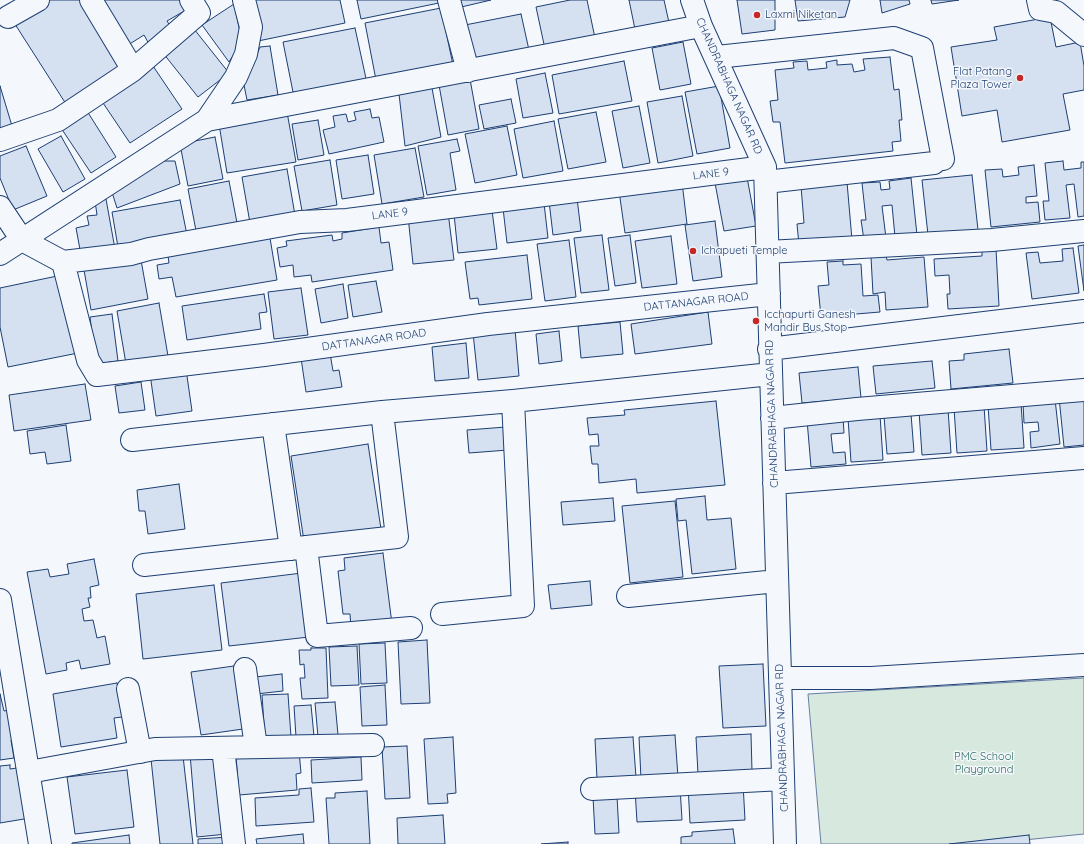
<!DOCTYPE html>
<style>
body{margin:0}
canvas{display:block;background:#f4f7fb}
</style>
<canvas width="1084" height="844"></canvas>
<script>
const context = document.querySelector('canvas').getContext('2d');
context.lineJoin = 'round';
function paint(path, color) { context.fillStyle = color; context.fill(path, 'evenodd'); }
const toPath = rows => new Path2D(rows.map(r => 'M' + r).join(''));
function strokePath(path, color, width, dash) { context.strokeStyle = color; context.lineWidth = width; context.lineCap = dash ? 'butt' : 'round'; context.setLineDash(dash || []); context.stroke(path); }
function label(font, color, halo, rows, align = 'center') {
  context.font = font + ' Quicksand,sans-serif'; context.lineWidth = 3; context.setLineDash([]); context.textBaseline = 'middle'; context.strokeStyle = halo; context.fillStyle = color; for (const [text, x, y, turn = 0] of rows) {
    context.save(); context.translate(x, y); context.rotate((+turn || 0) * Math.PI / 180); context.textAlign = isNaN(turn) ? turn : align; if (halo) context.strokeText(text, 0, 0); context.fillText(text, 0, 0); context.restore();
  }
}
const green = toPath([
 [1084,678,1084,834,984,844,821,844,808,694,1084,678]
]);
paint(green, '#d7e8df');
strokePath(green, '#687fa3', 1);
const building = toPath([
 [47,0,81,0,124,67,66,104,13,21,47,0],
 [99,0,180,0,186,10,167,21,172,29,149,44,144,35,128,45,99,0],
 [250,0,340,0,345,23,258,41,250,0],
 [357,0,438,0,439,3,361,19,357,0],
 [456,0,491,0,457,8,456,0],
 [570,0,587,0,595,38,545,49,536,7,570,0],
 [629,0,664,0,670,27,636,34,629,0],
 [737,0,775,0,775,30,742,34,737,0],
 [795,0,850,0,845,17,798,21,795,0],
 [880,0,909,0,910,4,882,13,880,0],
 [931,0,959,0,932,4,931,0],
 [234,4,242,41,229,62,202,25,234,4],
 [441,8,453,65,376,80,365,23,441,8],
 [521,14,529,50,472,61,465,25,521,14],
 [1050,17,1056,47,1080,42,1084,66,1084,90,1063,94,1070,130,1002,142,997,110,962,116,951,47,997,40,994,27,1050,17],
 [355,28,367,83,294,97,283,42,355,28],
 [194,29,229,73,198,97,163,53,194,29],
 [683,42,691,84,660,90,652,48,683,42],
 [270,46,278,95,247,100,244,85,260,47,270,46],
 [890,57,894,90,899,89,902,120,899,120,901,141,892,142,893,151,785,163,780,122,773,122,770,101,778,100,775,70,794,68,793,62,807,61,808,70,827,68,826,62,837,60,837,65,852,64,854,72,865,70,863,59,890,57],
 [624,61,632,101,559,114,552,75,624,61],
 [153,66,182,109,130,143,101,100,153,66],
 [545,73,553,113,523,118,516,79,545,73],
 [470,79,479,129,448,135,439,85,470,79],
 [0,86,12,126,0,129,0,86],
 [719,86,730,148,697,154,685,92,719,86],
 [432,88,441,137,405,146,399,94,432,88],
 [682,96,693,156,658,163,647,102,682,96],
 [511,99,516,123,484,129,479,105,511,99],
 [639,106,650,163,623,168,612,111,639,106],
 [370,109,372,118,379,117,384,142,329,154,323,130,335,127,333,116,346,114,348,122,356,120,354,112,370,109],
 [87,111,116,157,91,173,61,128,87,111],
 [287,112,296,162,227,173,219,124,287,112],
 [596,112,606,162,568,169,558,119,596,112],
 [318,120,324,155,298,160,292,124,318,120],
 [554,121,563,171,523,178,514,129,554,121],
 [507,126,517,175,475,183,465,134,507,126],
 [61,136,85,179,63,192,38,149,61,136],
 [215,137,223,179,188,186,180,144,215,137],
 [457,139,460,151,450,153,456,190,427,195,418,146,457,139],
 [26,146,47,196,13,210,0,178,0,156,26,146],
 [415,148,424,197,382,204,374,155,415,148],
 [368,155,374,194,342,199,336,160,368,155],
 [330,160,337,205,302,211,294,166,330,160],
 [159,161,175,161,180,184,117,208,109,183,149,171,159,161],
 [1063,161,1064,170,1081,168,1081,162,1084,162,1084,216,1078,217,1074,184,1066,185,1070,218,1045,220,1043,201,1049,201,1045,163,1063,161],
 [1034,165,1037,196,1026,197,1026,203,1038,202,1040,222,991,227,985,170,1002,169,1003,177,1019,175,1018,167,1034,165],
 [287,169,295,215,250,223,242,177,287,169],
 [972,175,978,230,928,235,922,180,972,175],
 [747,177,756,226,724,231,715,183,747,177],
 [911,178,917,235,895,237,892,205,882,206,886,238,864,240,861,220,866,220,862,183,880,182,881,190,890,189,889,181,911,178],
 [229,181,238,228,197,236,188,189,229,181],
 [682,182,687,224,625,233,619,191,682,182],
 [847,182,852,240,799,245,797,224,804,223,801,186,847,182],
 [577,198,581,231,553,235,549,201,577,198],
 [106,199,115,249,81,255,76,228,89,225,87,216,97,215,95,201,106,199],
 [180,200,188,240,119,253,112,212,180,200],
 [544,203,548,238,507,243,503,208,544,203],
 [492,210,497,249,458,253,454,214,492,210],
 [448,212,454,260,413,264,408,216,448,212],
 [715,221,722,277,693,281,685,225,715,221],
 [379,227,381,243,389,242,393,270,312,282,311,275,294,277,293,265,280,267,277,248,287,246,286,241,332,235,333,241,342,239,342,233,379,227],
 [269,232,277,280,176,297,172,277,159,279,157,265,169,263,167,249,269,232],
 [602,235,609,290,581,293,574,238,602,235],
 [630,235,636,283,615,286,608,238,630,235],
 [671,236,677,284,642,288,635,241,671,236],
 [569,240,576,297,545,301,537,244,569,240],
 [1084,245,1084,291,1078,246,1084,245],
 [1073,248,1079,293,1032,299,1026,253,1038,252,1040,263,1063,261,1062,249,1073,248],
 [982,249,996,249,999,306,948,309,947,294,950,294,949,275,935,276,934,259,982,256,982,249],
 [527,255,532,299,479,305,478,298,470,299,465,262,527,255],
 [886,256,887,260,924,257,928,307,886,310,885,292,873,294,871,257,886,256],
 [141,260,148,299,91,310,84,270,141,260],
 [843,261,843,265,861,264,863,296,878,295,880,312,821,317,818,286,829,285,827,262,843,261],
 [62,275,78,353,8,367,0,327,0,288,62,275],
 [376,281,382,312,353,317,348,285,376,281],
 [343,284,348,318,321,323,315,289,343,284],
 [301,288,308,335,274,339,268,292,301,288],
 [264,294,267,312,259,313,261,329,187,340,182,306,264,294],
 [159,303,168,356,126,364,117,311,159,303],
 [708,312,712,344,635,354,631,324,708,312],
 [112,314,118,361,96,364,90,317,112,314],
 [620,322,623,354,581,358,578,326,620,322],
 [515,329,519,376,478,380,473,333,515,329],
 [559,331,562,361,539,364,536,334,559,331],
 [466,343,469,378,435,381,432,347,466,343],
 [1009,349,1013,383,951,389,949,361,964,360,964,354,1009,349],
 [330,353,333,371,339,370,342,387,306,392,301,358,330,353],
 [932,361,935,388,876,394,873,366,932,361],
 [858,367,861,398,802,403,799,373,858,367],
 [186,369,192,411,156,416,150,374,186,369],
 [141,382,145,410,119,413,115,386,141,382],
 [85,384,91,420,14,431,9,395,85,384],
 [1084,395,1084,445,1064,447,1059,397,1084,395],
 [1055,399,1060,444,1031,448,1030,432,1039,431,1038,422,1024,423,1023,403,1055,399],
 [716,401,725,485,637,493,636,479,599,483,598,464,592,464,590,446,599,446,598,434,589,435,587,418,625,415,624,410,716,401],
 [1021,403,1024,448,991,450,988,405,1021,403],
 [984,406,987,451,957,453,954,408,984,406],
 [948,409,951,453,922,455,919,411,948,409],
 [911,414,914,452,887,454,884,416,911,414],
 [880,415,883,460,851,462,848,418,880,415],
 [843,417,844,433,831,434,833,453,845,452,846,464,811,467,807,420,843,417],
 [66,425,71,461,47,464,45,452,30,454,27,431,66,425],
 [506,427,508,450,469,453,467,430,506,427],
 [368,444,381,529,304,541,291,456,368,444],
 [179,484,185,529,148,534,145,511,139,511,137,490,179,484],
 [705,496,707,520,731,518,736,569,692,574,686,520,678,521,676,499,705,496],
 [613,498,615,521,563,525,561,502,613,498],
 [675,501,683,577,630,583,622,506,675,501],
 [383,553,392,624,351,628,350,614,343,614,338,571,345,570,344,558,383,553],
 [94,559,99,585,90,587,91,598,88,598,90,607,82,609,84,621,93,620,97,638,105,636,110,664,81,669,79,660,66,663,67,670,46,674,27,572,48,569,50,577,69,574,67,564,94,559],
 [302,573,309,637,229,646,221,583,302,573],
 [590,581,592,605,551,609,548,585,590,581],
 [214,585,222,650,143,659,136,594,214,585],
 [427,640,430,703,401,704,398,642,427,640],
 [385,643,387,683,361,684,359,644,385,643],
 [357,646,359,685,331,686,329,647,357,646],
 [311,648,326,648,328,698,302,699,300,678,305,678,304,664,300,665,299,650,311,650,311,648],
 [763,664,766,726,723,728,719,666,763,664],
 [234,666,243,729,201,735,191,672,234,666],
 [282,674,283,691,256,694,255,677,282,674],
 [117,683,122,717,114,718,117,738,61,747,53,694,117,683],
 [385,685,387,725,362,726,360,687,385,685],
 [0,694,4,711,14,709,18,739,11,740,14,758,0,760,0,694],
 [288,694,291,737,265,739,262,695,288,694],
 [335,702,338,735,318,737,315,703,335,702],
 [311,705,314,736,296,737,294,706,311,705],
 [751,734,752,771,698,774,696,737,751,734],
 [675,735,678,777,641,779,639,737,675,735],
 [453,737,456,793,447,794,448,803,428,804,424,739,453,737],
 [633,737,636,777,597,779,595,739,633,737],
 [407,746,410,798,385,799,382,747,407,746],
 [299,751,301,773,296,774,297,790,239,795,236,756,299,751],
 [219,752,227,834,197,837,190,754,219,752],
 [183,756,193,844,160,844,151,759,183,756],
 [361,757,362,780,312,783,311,760,361,757],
 [10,765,10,769,23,767,30,818,0,823,0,766,10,765],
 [127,770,134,827,75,834,67,777,127,770],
 [743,783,745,820,690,823,688,785,743,783],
 [680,787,682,820,637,822,635,789,680,787],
 [311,788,314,822,256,826,255,798,299,795,299,789,311,788],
 [367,791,370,844,329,844,326,798,335,798,335,793,367,791],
 [617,796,619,833,595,834,593,797,617,796],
 [443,815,445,844,398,844,397,818,443,815],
 [733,829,735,844,681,844,681,837,692,836,692,832,733,829],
 [303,834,304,844,257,844,256,839,303,834],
 [129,835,130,844,72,844,72,843,129,835],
 [1029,835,1030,844,949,844,1029,835],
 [229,837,229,844,198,844,198,839,229,837],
 [568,842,568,844,541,844,568,842]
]);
paint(building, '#d5e0f0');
strokePath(building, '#1d3f73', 1);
const minor = toPath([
 [91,0,133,70,199,13,191,0],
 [449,0,468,71],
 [692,0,701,26,765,167,785,844],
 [1038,0,1040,9,1056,12,1084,35],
 [8,17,38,0],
 [717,57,894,38,922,48,943,159],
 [207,120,701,26],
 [0,140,58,120,133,70],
 [766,182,934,163],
 [0,207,22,240,63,262,131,254,149,249,300,222,347,220,765,167],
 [767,252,992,240,1084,231],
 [0,254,207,120,236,77,246,54,251,27,244,0],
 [63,262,88,360,97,375,264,355,488,324,769,294],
 [769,349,1084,311],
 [772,418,857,409,1084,390],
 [273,424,291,549],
 [132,440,382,412,513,401,771,374],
 [774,483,1084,458],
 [306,547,317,636,411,628],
 [144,565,397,537,382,412],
 [628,596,777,581],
 [0,600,40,844],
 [442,614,523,606,513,401],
 [245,669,256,747],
 [780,678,871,678,1084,665],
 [128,689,140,752],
 [223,748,234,844],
 [29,772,155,749,373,745],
 [592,789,783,779]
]);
strokePath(minor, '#1d3f73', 24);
strokePath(minor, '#f4f7fb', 22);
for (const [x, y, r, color] of [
 [757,15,4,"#c62828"],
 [1020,78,4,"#c62828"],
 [693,251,4,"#c62828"],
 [756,321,4,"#c62828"]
]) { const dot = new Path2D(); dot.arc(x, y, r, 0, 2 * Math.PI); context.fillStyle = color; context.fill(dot); strokePath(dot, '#f4f7fb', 1.5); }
label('11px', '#1d3f73', '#f4f7fb', [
 ["Laxmi Niketan",765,15],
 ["Flat Patang",1012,72,"right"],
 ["Plaza Tower",1012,85,"right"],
 ["Ichapueti Temple",701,251],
 ["Icchapurti Ganesh",764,315],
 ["Mandir Bus Stop",764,328]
], 'left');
label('11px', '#1d3f73', '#f4f7fb', [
 ["CHANDRABHAGA NAGAR RD",729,86,66],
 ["LANE 9",711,174,-7],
 ["LANE 9",390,214,-7],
 ["DATTANAGAR ROAD",696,302,-6],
 ["DATTANAGAR ROAD",374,340,-8],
 ["CHANDRABHAGA NAGAR RD",772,414,-92],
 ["CHANDRABHAGA NAGAR RD",782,738,-92]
]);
label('11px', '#2c6c60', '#f4f7fb', [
 ["PMC School",984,757],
 ["Playground",984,770]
]);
</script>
